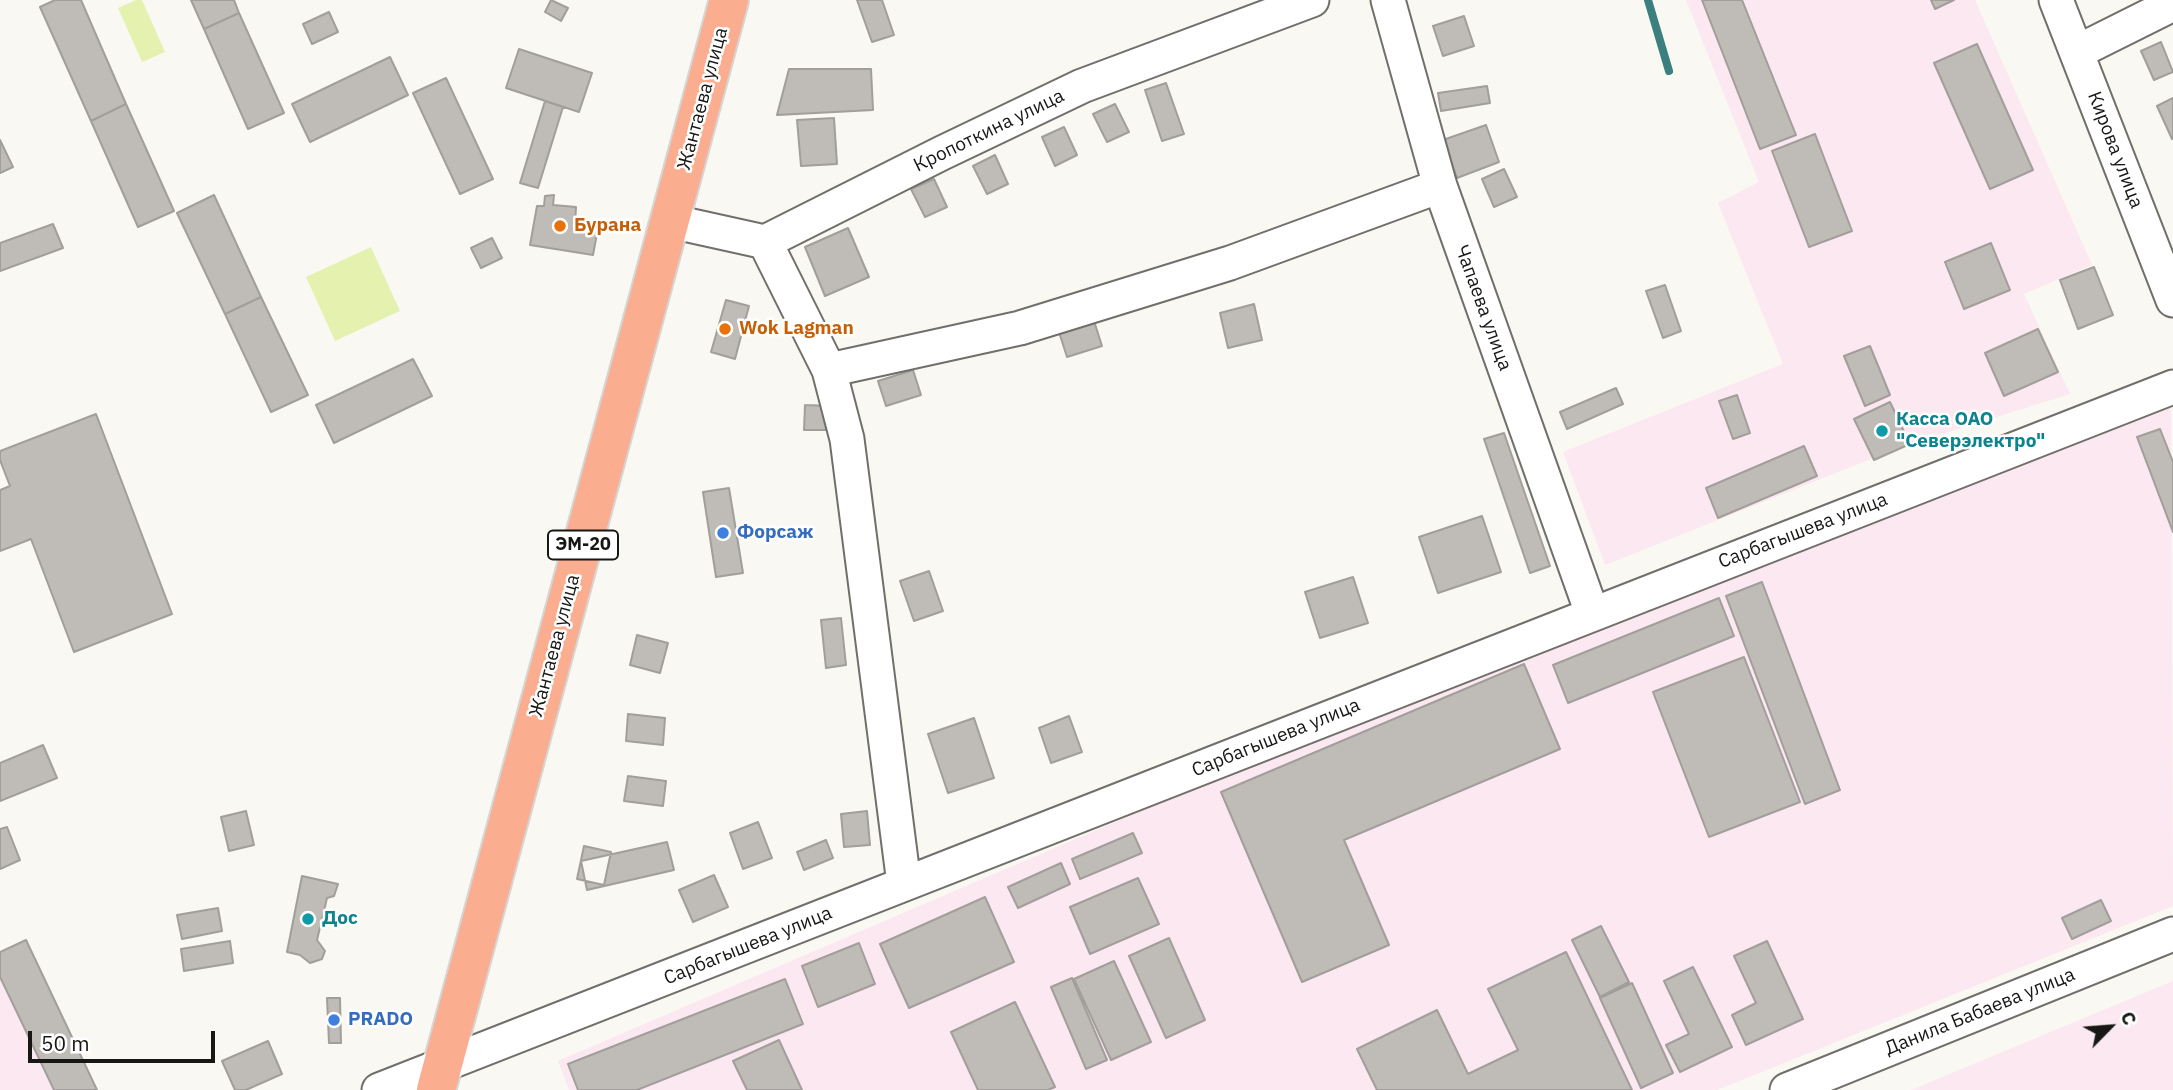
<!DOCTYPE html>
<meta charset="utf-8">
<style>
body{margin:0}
#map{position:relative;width:2173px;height:1090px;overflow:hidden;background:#f9f8f3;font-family:"IBM Plex Sans",sans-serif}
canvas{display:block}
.north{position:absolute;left:2075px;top:992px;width:70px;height:70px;-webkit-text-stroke:5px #fff;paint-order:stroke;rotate:65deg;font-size:19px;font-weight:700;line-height:28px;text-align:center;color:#171715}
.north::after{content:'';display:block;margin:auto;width:24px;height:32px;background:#171715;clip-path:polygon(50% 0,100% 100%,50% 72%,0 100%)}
.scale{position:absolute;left:28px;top:1031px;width:187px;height:32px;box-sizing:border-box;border:4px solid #171715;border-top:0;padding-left:9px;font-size:21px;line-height:24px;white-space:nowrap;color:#171715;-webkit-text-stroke:5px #fff;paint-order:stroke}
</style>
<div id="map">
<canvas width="2173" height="1090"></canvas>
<div class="north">С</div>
<div class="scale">50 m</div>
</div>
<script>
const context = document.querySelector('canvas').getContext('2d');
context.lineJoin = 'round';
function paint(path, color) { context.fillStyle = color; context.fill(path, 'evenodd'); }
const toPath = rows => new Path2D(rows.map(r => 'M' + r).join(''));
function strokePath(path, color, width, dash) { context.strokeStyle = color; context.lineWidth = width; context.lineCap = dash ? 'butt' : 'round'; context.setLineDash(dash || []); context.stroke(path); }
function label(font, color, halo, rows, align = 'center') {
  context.font = font + ' "IBM Plex Sans",sans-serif'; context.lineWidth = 5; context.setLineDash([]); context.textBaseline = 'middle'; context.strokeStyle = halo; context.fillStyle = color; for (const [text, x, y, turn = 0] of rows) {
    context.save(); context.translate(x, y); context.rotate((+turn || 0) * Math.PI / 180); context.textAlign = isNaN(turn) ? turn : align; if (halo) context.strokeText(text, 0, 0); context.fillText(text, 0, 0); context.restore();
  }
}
paint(toPath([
 [1686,0,1975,0,2092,265,2024,294,2070,394,1901,447,1605,565,1563,452,1783,364,1718,203,1759,182],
 [2171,403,2173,906,1717,1090,569,1090,558,1061,1316,736],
 [26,940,97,1090,0,1090,0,951],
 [2173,981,2173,1090,1911,1090]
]), '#fce8f0');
paint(toPath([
 [136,0,142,0,165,52,142,62,118,8],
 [371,247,400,311,335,341,306,277]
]), '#e5f2af');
strokePath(toPath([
 [1648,0,1669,71]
]), '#3c7f7f', 8);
const building = toPath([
 [55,0,81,0,126,104,91,121,40,7,55,0],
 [191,0,234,0,239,13,204,29,191,0],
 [551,0,568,8,561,21,545,12,551,0],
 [857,0,882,0,894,35,872,42,857,0],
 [1702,0,1742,0,1796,135,1760,149,1702,0],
 [1931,0,1954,0,1935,9,1931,0],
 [329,12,338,32,312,44,303,24,329,12],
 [239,13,284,113,248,129,204,29,239,13],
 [1464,16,1474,46,1443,56,1433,26,1464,16],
 [2161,42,2173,72,2154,80,2141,51,2161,42],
 [1977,44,2033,170,1990,189,1934,63,1977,44],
 [519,49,592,73,579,112,506,88,519,49],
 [390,57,408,95,310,142,292,104,390,57],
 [789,69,871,69,873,110,777,115,789,69],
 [446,78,493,179,460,194,413,93,446,78],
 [1166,83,1184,134,1162,141,1145,90,1166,83],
 [1487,86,1490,103,1441,111,1438,93,1487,86],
 [2173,98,2173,138,2172,139,2157,106,2173,98],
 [545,101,563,107,538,188,520,183,545,101],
 [126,104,174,211,138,227,91,121,126,104],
 [1115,104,1129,132,1107,142,1093,114,1115,104],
 [834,118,837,164,801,166,797,120,834,118],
 [1486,125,1499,162,1457,178,1443,140,1486,125],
 [1064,127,1077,155,1055,166,1042,137,1064,127],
 [1815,134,1852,231,1809,247,1772,151,1815,134],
 [0,140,13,167,0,173,0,140],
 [995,155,1008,184,987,194,973,166,995,155],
 [1504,169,1517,197,1494,207,1482,179,1504,169],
 [934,179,947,207,925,217,911,189,934,179],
 [214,195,261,297,225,314,177,213,214,195],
 [554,195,553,205,576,207,575,224,598,228,593,255,530,245,537,206,544,206,545,196,554,195],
 [53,224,63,248,0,271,0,243,53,224],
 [848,228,869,277,825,296,805,247,848,228],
 [492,238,502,258,481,268,471,248,492,238],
 [1991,243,2010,290,1964,309,1945,262,1991,243],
 [2094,267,2113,315,2078,329,2060,280,2094,267],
 [1665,285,1681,331,1663,338,1646,291,1665,285],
 [261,297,308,395,271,412,225,314,261,297],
 [726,300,749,306,735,359,711,352,726,300],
 [1254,304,1262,340,1228,348,1220,313,1254,304],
 [1094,321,1102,346,1067,357,1059,332,1094,321],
 [2038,329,2058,372,2004,396,1985,353,2038,329],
 [1870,346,1890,395,1865,406,1844,356,1870,346],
 [413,359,432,396,334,443,316,405,413,359],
 [913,370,921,395,886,406,878,381,913,370],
 [1616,388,1623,404,1567,429,1560,412,1616,388],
 [1737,395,1750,433,1733,439,1719,401,1737,395],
 [1890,402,1910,444,1874,460,1854,419,1890,402],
 [805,405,832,406,832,430,804,430,805,405],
 [96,414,172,614,74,652,31,539,0,551,0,490,10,486,0,460,0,451,96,414],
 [2160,429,2173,462,2173,532,2137,437,2160,429],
 [1504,433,1550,566,1530,573,1484,439,1504,433],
 [1804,446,1817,476,1718,518,1706,488,1804,446],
 [729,488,743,573,716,577,703,492,729,488],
 [1482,516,1501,572,1438,593,1419,537,1482,516],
 [929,571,943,611,914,621,900,581,929,571],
 [1353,577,1368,623,1320,638,1305,592,1353,577],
 [1762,582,1840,790,1805,804,1726,596,1762,582],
 [1719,598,1734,636,1568,703,1553,665,1719,598],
 [841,618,846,665,826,668,821,620,841,618],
 [637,635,668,643,660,673,630,665,637,635],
 [1744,657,1800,802,1709,837,1653,692,1744,657],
 [1524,664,1560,749,1344,840,1389,945,1302,982,1221,792,1524,664],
 [628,714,665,718,663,745,626,741,628,714],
 [1069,716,1082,752,1051,763,1039,728,1069,716],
 [974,718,994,778,948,793,928,734,974,718],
 [43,745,57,778,0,801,0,763,43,745],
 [628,776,666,781,663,806,624,801,628,776],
 [246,811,254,845,229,851,221,817,246,811],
 [867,811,870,845,844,847,841,814,867,811],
 [758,822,772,858,743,869,730,833,758,822],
 [7,827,20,860,0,869,0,829,7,827],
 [1133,833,1142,853,1080,879,1072,859,1133,833],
 [826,840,833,858,804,870,797,852,826,840],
 [667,842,674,870,587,890,581,861,667,842],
 [584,846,611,852,604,885,577,879,584,846],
 [1061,863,1070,884,1018,908,1008,887,1061,863],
 [714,875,728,907,693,922,679,890,714,875],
 [302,876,338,884,334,896,327,898,317,940,325,951,322,959,310,963,300,955,287,952,302,876],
 [1138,878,1159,924,1090,954,1070,907,1138,878],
 [985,897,1014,962,909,1008,880,944,985,897],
 [2101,900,2111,921,2072,939,2062,918,2101,900],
 [218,908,222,931,182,939,177,915,218,908],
 [1601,926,1629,982,1600,997,1572,940,1601,926],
 [1169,938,1205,1020,1166,1038,1129,956,1169,938],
 [26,940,97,1090,54,1090,0,977,0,952,26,940],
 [230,941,233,963,184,971,181,949,230,941],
 [1767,941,1803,1019,1746,1045,1732,1015,1756,1003,1734,956,1767,941],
 [859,943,875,984,818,1007,802,966,859,943],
 [1566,952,1632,1090,1377,1090,1357,1049,1437,1010,1468,1074,1518,1050,1488,989,1566,952],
 [1114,961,1151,1042,1111,1060,1074,979,1114,961],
 [1693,967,1732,1047,1680,1072,1666,1045,1689,1034,1664,981,1693,967],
 [1072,978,1107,1060,1086,1069,1051,987,1072,978],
 [785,979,803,1024,637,1090,578,1090,568,1064,785,979],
 [1632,983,1673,1073,1641,1088,1600,998,1632,983],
 [327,998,340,998,341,1043,329,1043,327,998],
 [1015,1002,1055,1087,1048,1090,978,1090,951,1032,1015,1002],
 [779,1040,802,1090,747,1090,733,1061,779,1040],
 [268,1041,282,1074,246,1090,235,1090,222,1061,268,1041]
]);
paint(building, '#bfbcb8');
strokePath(building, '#a19e9b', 2);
const minor = toPath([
 [1388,0,1440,186,1592,613],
 [2056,0,2173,300],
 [2077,52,2173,4],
 [670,221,765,242,942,153,1082,86,1312,0],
 [765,242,829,370,847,439,904,884],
 [829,370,1020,328,1230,263,1440,186],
 [379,1090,2173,387],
 [1787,1090,2173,934]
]);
const major = toPath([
 [436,1090,729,0]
]);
strokePath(minor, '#706f6a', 37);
strokePath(major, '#d5d5d5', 42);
strokePath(minor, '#fff', 33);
strokePath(major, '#fbad8f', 38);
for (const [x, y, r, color] of [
 [560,226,7,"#e8710a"],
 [725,329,7,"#e8710a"],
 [1882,431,7,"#0f9aa8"],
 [723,533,7,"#3f7fe0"],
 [308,919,7,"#0f9aa8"],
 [334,1020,7,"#3f7fe0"]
]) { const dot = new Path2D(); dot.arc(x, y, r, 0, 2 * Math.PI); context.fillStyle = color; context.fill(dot); strokePath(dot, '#fff', 2.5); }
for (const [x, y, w] of [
 [583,545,70]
]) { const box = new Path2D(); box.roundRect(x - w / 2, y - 14.5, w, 29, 5); context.fillStyle = '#fff'; context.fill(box); strokePath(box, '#171715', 2); }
label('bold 18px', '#171715', null, [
 ["ЭМ-20",583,545]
]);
label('19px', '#171715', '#fff', [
 ["Жантаева улица",703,99,-75],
 ["Кропоткина улица",989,131,-26],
 ["Кирова улица",2115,150,69],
 ["Чапаева улица",1483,308,70],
 ["Сарбагышева улица",1803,531,-21],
 ["Жантаева улица",555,646,-75],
 ["Сарбагышева улица",1276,738,-22],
 ["Сарбагышева улица",748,946,-22],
 ["Данила Бабаева улица",1980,1012,-22]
]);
label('bold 19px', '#c56008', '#fff', [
 ["Бурана",574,226],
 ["Wok Lagman",739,329]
], 'left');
label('bold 19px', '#0d838f', '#fff', [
 ["Касса ОАО",1896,420],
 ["\"Северэлектро\"",1896,442],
 ["Дос",322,919]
], 'left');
label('bold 19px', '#366cbe', '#fff', [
 ["Форсаж",737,533],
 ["PRADO",348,1020]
], 'left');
</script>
